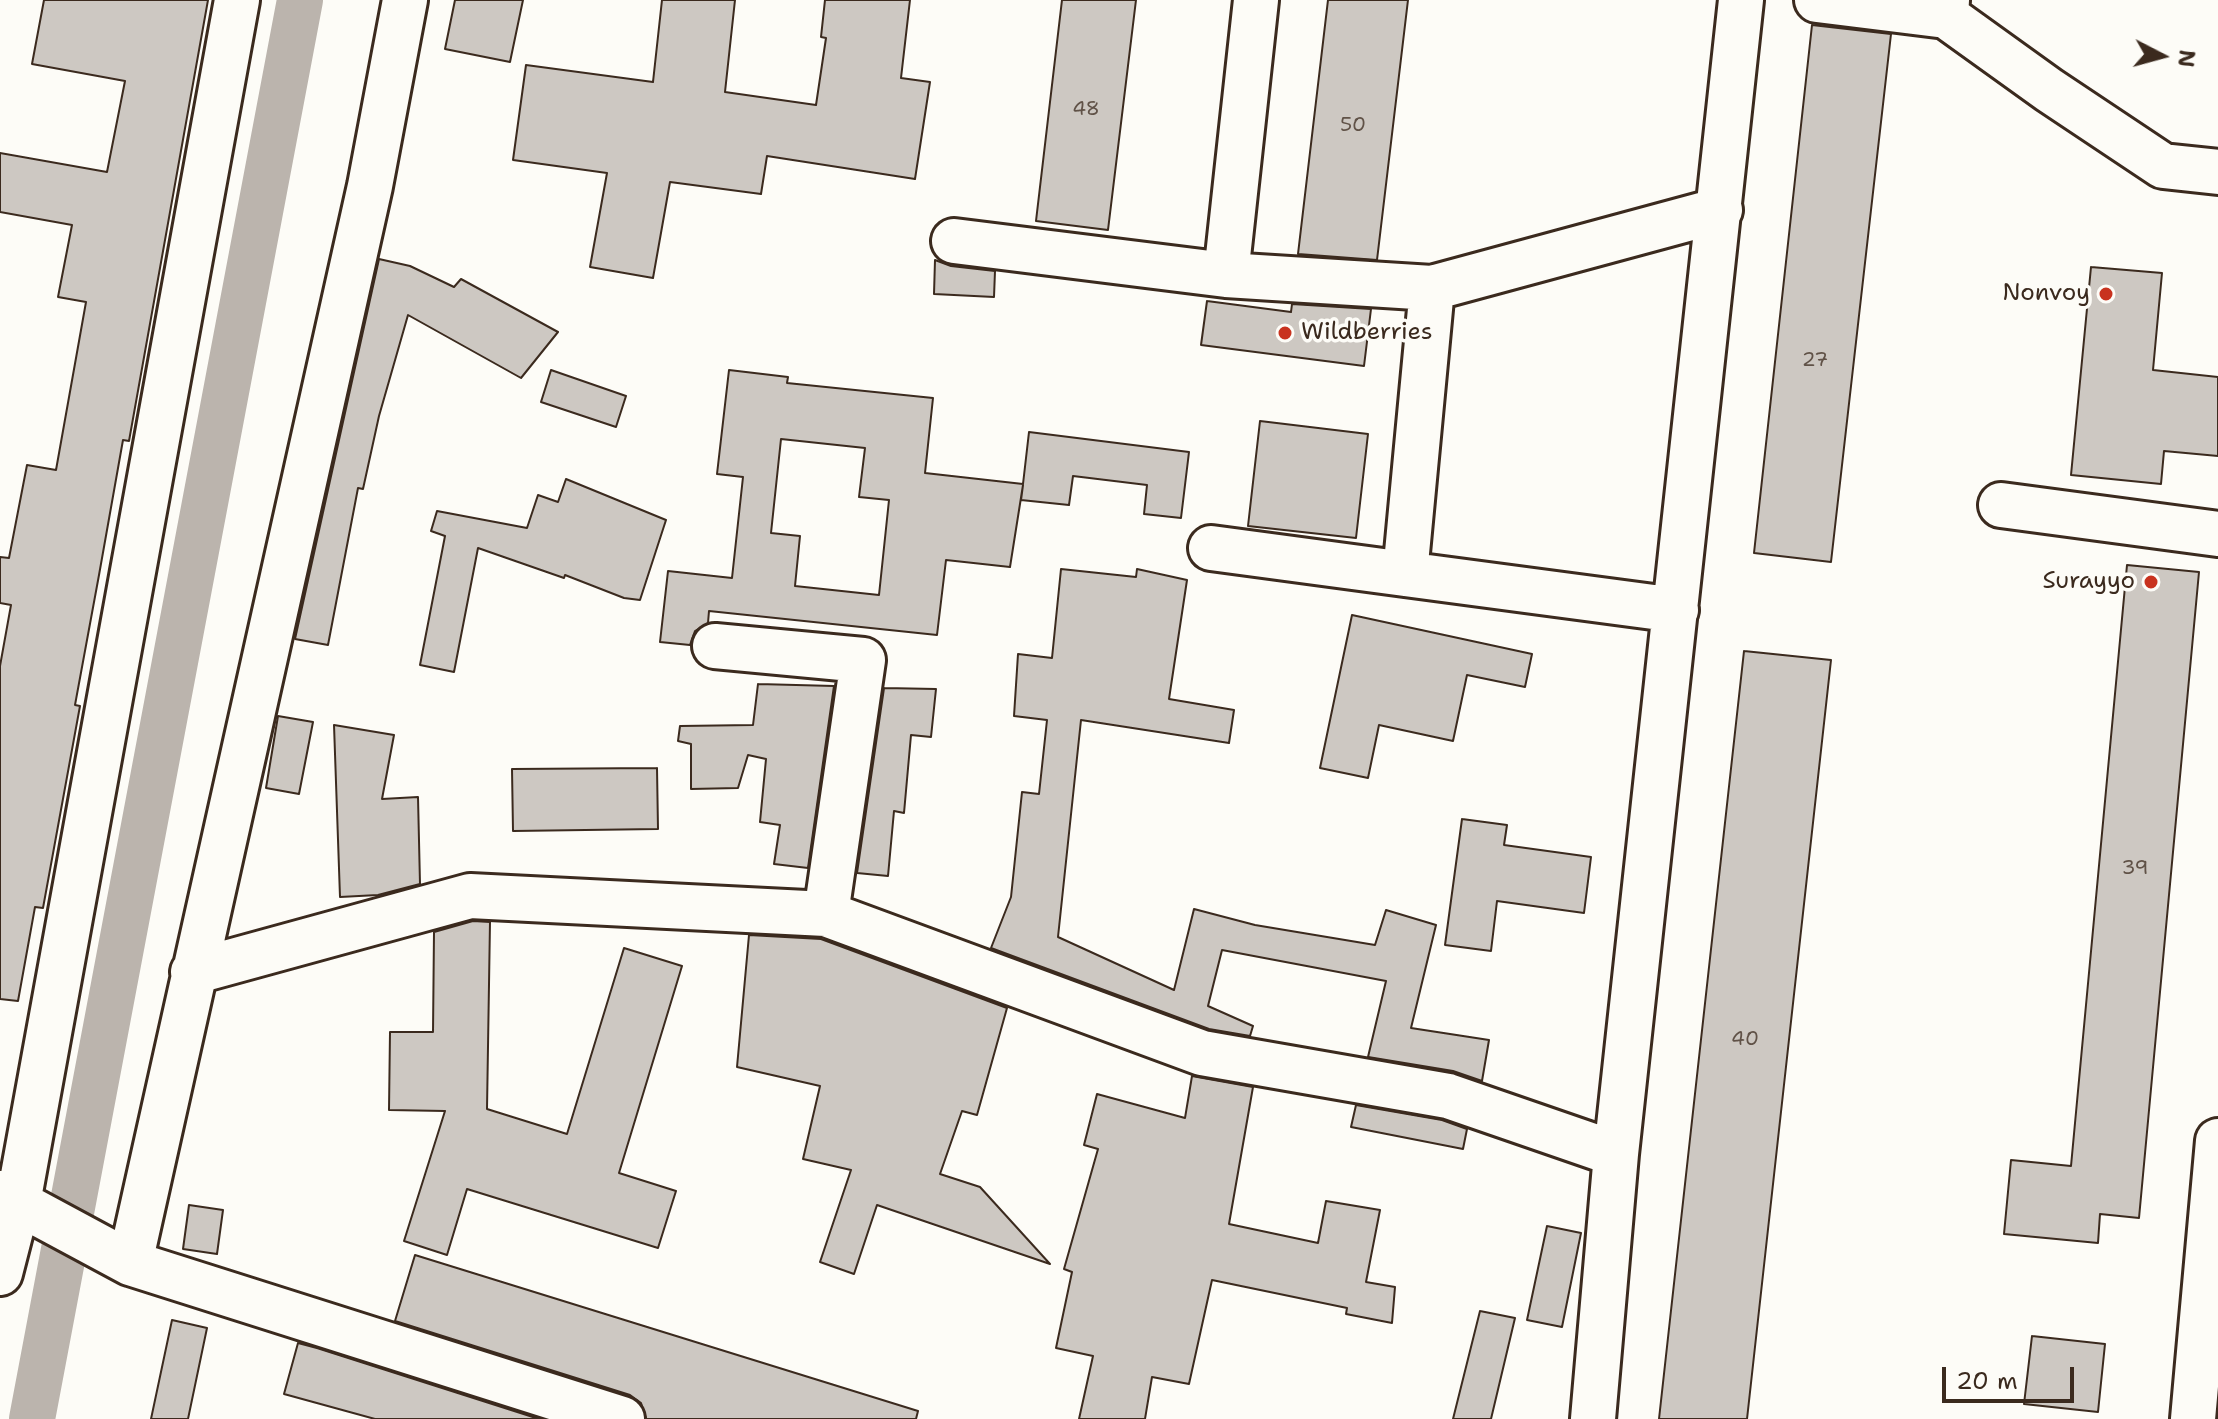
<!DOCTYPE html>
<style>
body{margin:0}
#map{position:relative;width:2218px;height:1419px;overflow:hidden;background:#fdfcf7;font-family:"Shantell Sans",sans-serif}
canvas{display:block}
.north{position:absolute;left:2122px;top:16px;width:80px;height:80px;-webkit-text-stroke:6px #fdfcf7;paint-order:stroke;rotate:96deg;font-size:22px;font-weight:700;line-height:32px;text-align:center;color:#3b2a1e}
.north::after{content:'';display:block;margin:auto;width:28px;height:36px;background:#3b2a1e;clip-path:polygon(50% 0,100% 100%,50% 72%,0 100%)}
.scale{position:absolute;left:1942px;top:1367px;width:132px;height:36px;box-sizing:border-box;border:4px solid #3b2a1e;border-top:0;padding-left:10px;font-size:24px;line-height:28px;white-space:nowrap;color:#3b2a1e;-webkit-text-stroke:6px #fdfcf7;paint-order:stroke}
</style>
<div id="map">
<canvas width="2218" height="1419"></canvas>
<div class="north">N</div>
<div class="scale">20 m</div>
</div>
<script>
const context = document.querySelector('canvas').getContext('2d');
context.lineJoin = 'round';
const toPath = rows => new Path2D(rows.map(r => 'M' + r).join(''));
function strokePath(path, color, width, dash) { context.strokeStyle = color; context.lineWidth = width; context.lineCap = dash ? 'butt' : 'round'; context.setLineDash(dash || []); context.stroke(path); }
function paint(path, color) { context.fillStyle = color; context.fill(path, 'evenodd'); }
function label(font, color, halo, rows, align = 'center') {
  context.font = font + ' "Shantell Sans",sans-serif'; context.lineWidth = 7; context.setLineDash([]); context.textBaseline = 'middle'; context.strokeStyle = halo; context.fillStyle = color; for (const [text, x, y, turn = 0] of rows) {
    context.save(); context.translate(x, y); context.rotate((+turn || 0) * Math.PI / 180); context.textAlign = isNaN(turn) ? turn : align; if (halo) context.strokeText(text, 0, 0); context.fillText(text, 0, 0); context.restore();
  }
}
strokePath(toPath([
 [32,1419,300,0]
]), '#bbb4ad', 46);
const building = toPath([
 [44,0,208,0,129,441,123,440,99,575,75,705,80,706,43,908,35,907,18,1001,0,999,0,666,11,605,0,603,0,557,9,558,27,465,56,470,86,302,58,297,72,225,0,212,0,153,107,172,125,81,32,64,44,0],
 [455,0,523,0,510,62,445,49,455,0],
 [662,0,735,0,725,92,816,105,826,38,821,37,825,0,910,0,901,78,930,82,915,179,767,156,761,194,670,182,653,278,590,267,607,173,513,160,526,65,653,82,662,0],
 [1062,0,1136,0,1108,230,1036,221,1062,0],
 [1328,0,1408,0,1377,260,1298,254,1328,0],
 [1812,25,1891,34,1831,562,1754,553,1812,25],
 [379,259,410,266,454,287,461,279,558,332,521,378,408,315,379,416,363,489,358,488,328,645,295,639,379,259],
 [935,260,951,266,995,271,994,297,934,294,935,260],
 [2091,267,2162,273,2153,370,2218,377,2218,456,2164,451,2161,484,2071,475,2091,267],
 [1207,301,1291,312,1292,304,1371,309,1364,366,1201,345,1207,301],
 [551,370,626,396,616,427,541,402,551,370],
 [729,370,788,377,787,383,933,398,925,473,1023,484,1029,432,1189,452,1181,518,1144,514,1147,485,1073,476,1069,505,1021,500,1023,485,1010,567,946,560,937,635,709,611,708,623,695,631,690,645,660,642,668,571,732,578,743,477,717,474,729,370],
 [781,439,865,448,859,497,889,500,879,595,795,586,800,536,771,533,781,439],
 [1260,421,1368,434,1356,538,1248,526,1260,421],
 [566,479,666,520,640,600,624,598,565,575,564,578,478,548,454,672,420,665,445,536,431,531,437,511,527,528,538,495,558,502,566,479],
 [2127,565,2199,572,2139,1218,2100,1214,2098,1243,2004,1234,2011,1160,2071,1166,2127,565],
 [1061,569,1136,577,1137,569,1187,580,1169,699,1234,710,1229,743,1081,720,1058,937,1174,990,1194,909,1255,925,1375,945,1386,910,1436,925,1411,1028,1489,1040,1482,1081,1453,1071,1368,1057,1386,981,1222,950,1208,1006,1253,1026,1250,1036,1209,1029,991,948,1011,897,1022,792,1039,794,1047,720,1014,716,1018,654,1052,658,1061,569],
 [1352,615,1532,654,1525,687,1467,675,1453,741,1379,725,1368,778,1320,768,1352,615],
 [1744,651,1831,660,1747,1419,1659,1419,1744,651],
 [758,684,834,686,808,868,774,864,780,825,760,822,766,759,748,755,738,788,691,789,691,744,678,741,680,726,753,725,758,684],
 [884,688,936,689,931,737,911,735,904,813,894,811,888,876,857,873,884,688],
 [278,716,313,722,299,794,266,788,278,716],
 [334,725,394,735,382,799,418,797,420,884,378,895,340,897,334,725],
 [657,768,658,829,513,831,512,769,657,768],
 [1462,819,1507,825,1504,845,1591,857,1584,913,1497,901,1491,951,1445,945,1462,819],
 [473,921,490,922,487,1109,567,1134,624,948,682,966,619,1173,676,1191,658,1248,467,1189,447,1255,404,1241,445,1111,389,1110,390,1032,433,1032,434,932,473,921],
 [749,935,821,939,1007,1008,977,1115,962,1111,940,1174,980,1187,1050,1264,877,1205,854,1274,820,1262,851,1170,803,1159,820,1086,737,1067,749,935],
 [1192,1076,1253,1087,1229,1224,1318,1243,1326,1201,1380,1210,1366,1282,1395,1287,1392,1323,1346,1314,1347,1308,1212,1280,1189,1384,1152,1377,1145,1419,1079,1419,1093,1356,1056,1348,1072,1272,1064,1269,1098,1149,1084,1145,1097,1094,1185,1118,1192,1076],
 [1356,1105,1442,1120,1467,1129,1463,1149,1351,1127,1356,1105],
 [189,1205,223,1210,217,1254,183,1249,189,1205],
 [1547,1226,1581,1233,1562,1327,1527,1320,1547,1226],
 [415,1255,918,1411,916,1419,646,1419,641,1403,630,1395,395,1321,415,1255],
 [1480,1311,1515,1318,1491,1419,1453,1419,1480,1311],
 [172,1320,207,1328,188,1419,151,1419,172,1320],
 [2032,1336,2105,1344,2098,1412,2024,1404,2032,1336],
 [298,1343,317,1348,539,1419,375,1419,284,1394,298,1343]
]);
paint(building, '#cdc8c2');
strokePath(building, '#3b2a1e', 2);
const minor = toPath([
 [1817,0,1946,16],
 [1947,0,1946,16,2049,90,2163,166,2218,172],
 [954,241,1226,275,1432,288,1720,210],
 [1226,275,1256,0],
 [2001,505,2218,534],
 [1211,548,1405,574,1432,288],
 [1405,574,1676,610],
 [715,646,863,660,826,914],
 [193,972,470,896,826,914,1202,1053,1448,1096,1616,1154],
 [0,1193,130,1263,622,1419],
 [130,1263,370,186,405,0],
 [0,1273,18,1203,237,0],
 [1593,1419,1616,1154,1741,0],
 [2193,1419,2218,1141]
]);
strokePath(minor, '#3b2a1e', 50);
strokePath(minor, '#fdfcf7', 44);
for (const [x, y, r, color] of [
 [2106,294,8,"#c8321e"],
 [1285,333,8,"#c8321e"],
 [2151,582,8,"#c8321e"]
]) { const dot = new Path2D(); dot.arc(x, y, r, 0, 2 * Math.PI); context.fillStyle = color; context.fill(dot); strokePath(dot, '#fdfcf7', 3); }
label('20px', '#605247', null, [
 ["48",1086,110],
 ["50",1353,126],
 ["27",1815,361],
 ["39",2135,869],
 ["40",1745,1040]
]);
label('24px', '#3b2a1e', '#fdfcf7', [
 ["Nonvoy",2090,294],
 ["Wildberries",1301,333,"left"],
 ["Surayyo",2135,582]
], 'right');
</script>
